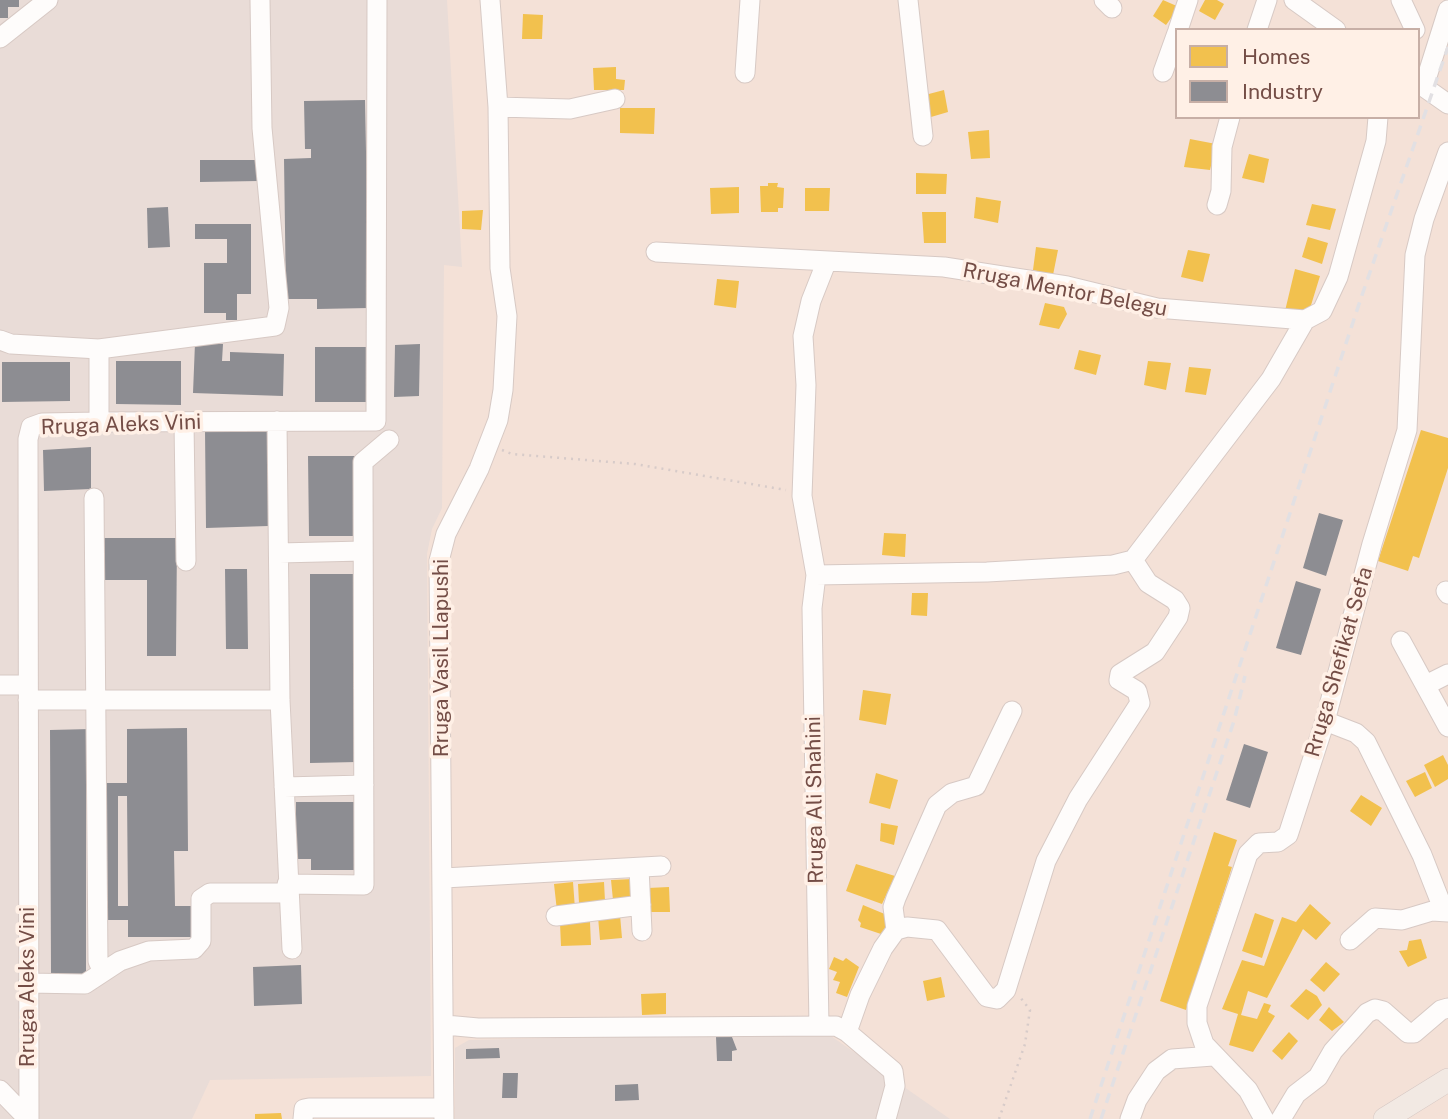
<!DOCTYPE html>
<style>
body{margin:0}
#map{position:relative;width:1448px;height:1119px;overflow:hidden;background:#f6ece6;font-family:"Public Sans",sans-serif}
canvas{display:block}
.legend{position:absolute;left:1175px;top:28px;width:245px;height:91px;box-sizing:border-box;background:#fff0e6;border:2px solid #c7afa6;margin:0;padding:9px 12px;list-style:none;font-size:21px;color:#744d46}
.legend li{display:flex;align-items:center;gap:14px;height:35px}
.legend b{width:35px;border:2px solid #c7afa6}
</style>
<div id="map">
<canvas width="1448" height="1119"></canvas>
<ul class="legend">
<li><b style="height:19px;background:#f2c14e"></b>Homes</li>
<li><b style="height:19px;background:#8d8d92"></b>Industry</li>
</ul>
</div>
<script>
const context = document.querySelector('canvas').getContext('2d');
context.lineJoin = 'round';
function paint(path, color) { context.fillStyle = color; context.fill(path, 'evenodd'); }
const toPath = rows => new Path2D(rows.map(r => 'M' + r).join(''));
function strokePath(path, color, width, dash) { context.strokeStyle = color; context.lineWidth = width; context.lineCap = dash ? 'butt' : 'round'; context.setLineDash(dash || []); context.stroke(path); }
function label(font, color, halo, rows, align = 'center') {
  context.font = font + ' "Public Sans",sans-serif'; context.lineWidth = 7; context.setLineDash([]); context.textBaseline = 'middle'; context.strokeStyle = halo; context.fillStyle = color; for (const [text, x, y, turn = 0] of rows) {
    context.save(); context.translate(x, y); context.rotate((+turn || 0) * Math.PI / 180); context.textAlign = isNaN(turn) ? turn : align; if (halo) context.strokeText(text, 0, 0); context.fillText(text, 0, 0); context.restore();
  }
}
paint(toPath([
 [0,0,1448,0,1448,1119,0,1119],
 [1177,30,1418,30,1418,117,1177,117]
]), '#f4e1d7');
paint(toPath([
 [0,0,447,0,462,267,444,265,442,508,432,529,427,554,431,1076,210,1080,192,1119,0,1119],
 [732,1034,828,1034,950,1119,455,1119,455,1048,469,1040]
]), '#e9dcd7');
paint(toPath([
 [1163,0,1179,7,1166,25,1153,16],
 [1205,0,1217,0,1224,4,1215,20,1199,11],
 [523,14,543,15,542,39,522,39],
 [616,67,616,79,625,80,624,90,594,90,593,68],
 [944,90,948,112,931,117,925,95],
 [620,108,655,108,654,134,620,133],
 [989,130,990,158,971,159,968,132],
 [1190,139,1216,144,1210,170,1184,167],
 [1249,154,1269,159,1264,183,1242,178],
 [916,173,947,174,946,194,916,194],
 [768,183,778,183,777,187,784,188,783,208,778,208,778,212,761,212,760,186,768,186],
 [739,187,739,213,711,214,710,188],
 [805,188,830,188,829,211,805,211],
 [976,197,1001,201,998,223,974,218],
 [1312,204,1336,209,1330,230,1306,225],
 [483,210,481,230,462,229,462,211],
 [922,212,946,212,946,243,924,243],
 [1308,237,1328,243,1322,264,1302,257],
 [1036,247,1058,250,1053,275,1033,270],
 [1188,250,1210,254,1203,282,1181,277],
 [1295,269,1320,276,1308,315,1285,311],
 [717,279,739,281,736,308,714,305],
 [1045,303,1064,307,1067,314,1059,329,1039,325],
 [1079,350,1101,355,1096,375,1074,369],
 [1148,361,1171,363,1166,390,1144,385],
 [1189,367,1211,369,1206,395,1185,392],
 [1421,430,1448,438,1448,468,1419,558,1413,556,1408,571,1378,561],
 [884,533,906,534,905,557,882,555],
 [912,593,928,593,927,616,911,615],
 [863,690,891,694,886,725,859,720],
 [1443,755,1448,765,1448,779,1435,787,1424,765],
 [1425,772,1432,788,1415,797,1406,781],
 [876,773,898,780,890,809,869,803],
 [1361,795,1382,808,1371,826,1350,811],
 [881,823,898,826,894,845,880,841],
 [1214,832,1237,840,1228,866,1232,867,1186,1010,1160,1001],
 [856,864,895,876,882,904,846,891],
 [633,879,634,899,613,900,611,880],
 [573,882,575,909,557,911,554,884],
 [604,882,605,901,579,903,578,884],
 [669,887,670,912,649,912,648,888],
 [1310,904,1331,923,1316,940,1303,929,1267,998,1248,991,1241,1015,1257,1019,1264,1003,1271,1005,1268,1012,1275,1016,1253,1052,1229,1045,1238,1014,1222,1009,1242,960,1264,966,1282,917,1296,922],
 [863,905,887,915,887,936,860,927,861,923,858,920],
 [1255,913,1274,920,1262,958,1242,951],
 [620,915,622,938,600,940,598,917],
 [590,922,591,945,561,946,560,923],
 [1421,939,1427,958,1408,967,1399,951,1407,950,1409,941],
 [834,957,843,961,846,958,859,967,847,997,836,993,840,982,833,980,837,972,829,969],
 [1326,962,1340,974,1324,992,1310,980],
 [941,977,945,997,927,1001,923,981],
 [1306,989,1317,996,1322,1005,1308,1020,1290,1006],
 [666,993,666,1014,642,1015,641,994],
 [1329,1007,1344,1022,1332,1031,1319,1020],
 [1289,1032,1298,1041,1282,1060,1272,1051],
 [281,1113,282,1119,255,1119,255,1114]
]), '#f2c14e');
paint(toPath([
 [0,0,19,0,19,7,8,7,8,18,0,18],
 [365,100,369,308,317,309,317,299,286,299,284,159,311,158,311,149,305,149,304,101],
 [200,160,258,160,258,181,200,182],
 [168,207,170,247,148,248,147,208],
 [195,224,251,224,251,294,237,294,237,320,226,320,226,313,204,313,204,263,227,263,227,239,195,239],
 [195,343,223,344,222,361,230,361,230,352,284,354,283,396,193,393],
 [420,344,419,396,394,397,395,345],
 [315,347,372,347,372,402,315,402],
 [116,361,181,361,181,405,116,404],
 [2,362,70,362,70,401,2,402],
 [268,429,268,526,206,528,205,430],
 [91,447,91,489,44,491,43,450],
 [308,456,356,456,357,536,309,536],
 [1319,513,1343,520,1326,576,1303,568],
 [102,538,177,538,176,656,147,656,147,580,102,580],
 [225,569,247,569,248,649,226,649],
 [310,574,357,574,357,762,310,763],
 [1296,581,1321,589,1301,655,1276,648],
 [187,728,188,851,174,851,175,906,191,906,191,937,128,937,128,920,105,920,105,783,127,783,127,729],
 [118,796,127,796,128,906,118,906],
 [91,729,91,740,86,739,86,974,51,974,50,730],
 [1244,744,1268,752,1250,808,1226,800],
 [296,802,360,802,360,870,311,870,311,859,296,859],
 [301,965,302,1004,254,1006,253,967],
 [716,1037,732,1037,737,1050,732,1051,732,1061,717,1061],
 [499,1048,500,1058,466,1059,466,1049],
 [503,1073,518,1073,517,1098,502,1098],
 [638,1084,639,1100,615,1101,615,1085]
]), '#8d8d92');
const minor = toPath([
 [908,0,923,136],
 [1104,0,1112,8],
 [1294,0,1336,30],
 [1401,0,1415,30],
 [1178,30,1188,0],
 [1257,30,1267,0],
 [0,38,48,0],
 [1163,72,1177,33],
 [745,73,750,0],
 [1418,83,1448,104],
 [1424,86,1448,10],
 [498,107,570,109,615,99],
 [1217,205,1221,191,1222,147,1230,117],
 [656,252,944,267,1067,286,1157,308,1305,320,1322,311,1338,277,1376,141,1378,117],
 [0,340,11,344,99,349,275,326,279,308,262,128,260,0],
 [277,421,280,700,292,949],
 [99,422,99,349],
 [184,422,186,561],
 [94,498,98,961,103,972],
 [279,553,363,551],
 [816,575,987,572,1113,565,1133,560,1271,379,1305,320],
 [1446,591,1448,594],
 [1401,641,1448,727],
 [0,685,28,685],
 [1426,685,1448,674],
 [28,700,280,700],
 [1325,721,1356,733,1366,742,1422,855,1444,911],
 [284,787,364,785],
 [639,868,642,931],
 [444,878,661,866],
 [287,884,364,885,363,462,389,440],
 [556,916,641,905],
 [896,930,893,907,896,898,937,805,952,793,976,786,1012,711],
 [1350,940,1375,918,1402,920,1432,911,1448,912],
 [28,983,85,984,120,961,149,951,194,949,201,941,201,899,210,893,288,893],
 [445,1025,478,1028,836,1026,847,1032,893,1071,895,1086,886,1119],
 [819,1026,812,608,816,575,802,496,806,385,803,336,811,301,826,263],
 [847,1032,860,995,883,948,896,930,907,927,937,930,987,997,997,999,1006,990,1046,861,1078,799,1140,703,1137,691,1119,680,1120,674,1155,652,1178,617,1180,608,1175,600,1148,583,1133,560],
 [0,1090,28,1119],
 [29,1119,28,439,31,427,42,423,99,422,376,421,377,0],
 [303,1119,304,1109,309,1108,444,1108],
 [444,1119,439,561,446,534,479,469,498,420,503,390,507,316,500,268,498,107,490,0],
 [1130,1119,1137,1100,1156,1071,1172,1059,1213,1056],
 [1264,1119,1248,1090,1204,1044,1197,1023,1197,1006,1248,854,1259,843,1278,842,1288,835,1325,721,1372,544,1407,430,1415,255,1424,219,1448,152],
 [1281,1119,1296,1094,1318,1077,1333,1051,1367,1013,1375,1009,1383,1011,1408,1033,1414,1033,1441,1010,1448,1008]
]);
const major = toPath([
 [1385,1119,1448,1080]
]);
strokePath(minor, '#d7c9c4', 21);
strokePath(major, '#d5c7c3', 24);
strokePath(toPath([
 [502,450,512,454,635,464,786,490],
 [999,1119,1025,1044,1030,1010,1020,997]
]), '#d7cbc9', 2.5, [2, 5]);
strokePath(minor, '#fefcfb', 19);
strokePath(major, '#f2e9e3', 23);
strokePath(toPath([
 [1090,1119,1360,301,1448,47],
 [1101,1119,1234,721,1245,676]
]), '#e2e0e3', 3.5, [10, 7]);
label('21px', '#744d46', '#fff0e6', [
 ["Rruga Mentor Belegu",1065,290,11],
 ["Rruga Aleks Vini",121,425,-2],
 ["Rruga Vasil Llapushi",442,658,-90],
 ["Rruga Shefikat Sefa",1339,662,-74],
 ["Rruga Ali Shahini",815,800,-91],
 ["Rruga Aleks Vini",28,987,-90]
]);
</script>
